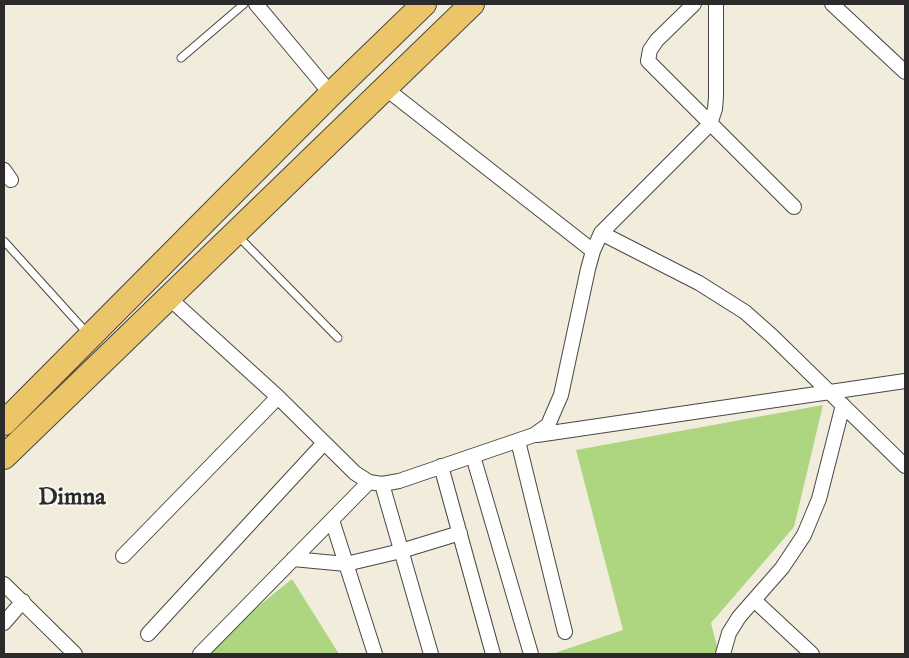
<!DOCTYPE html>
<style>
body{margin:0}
#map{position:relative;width:909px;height:658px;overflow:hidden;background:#f1ecdb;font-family:"IM FELL English",serif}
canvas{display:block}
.frame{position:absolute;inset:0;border:5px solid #2b2b2b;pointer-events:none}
</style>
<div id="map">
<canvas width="909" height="658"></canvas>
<div class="frame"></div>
</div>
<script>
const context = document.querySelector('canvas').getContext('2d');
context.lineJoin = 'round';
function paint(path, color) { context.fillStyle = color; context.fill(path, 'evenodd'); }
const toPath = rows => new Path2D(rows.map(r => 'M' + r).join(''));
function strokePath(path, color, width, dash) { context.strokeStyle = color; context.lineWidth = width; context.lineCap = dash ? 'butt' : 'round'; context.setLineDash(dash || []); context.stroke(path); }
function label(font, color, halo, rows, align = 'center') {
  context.font = font + ' "IM FELL English",serif'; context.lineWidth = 4; context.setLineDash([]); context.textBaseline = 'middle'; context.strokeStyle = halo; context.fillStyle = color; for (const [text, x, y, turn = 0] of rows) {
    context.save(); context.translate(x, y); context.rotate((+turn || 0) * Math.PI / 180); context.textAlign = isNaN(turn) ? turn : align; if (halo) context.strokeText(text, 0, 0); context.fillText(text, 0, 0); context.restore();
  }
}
paint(toPath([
 [823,405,794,527,711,623,719,654,552,654,623,630,576,450],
 [292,579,339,654,199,654]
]), '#aed681');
const service = toPath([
 [181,58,244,4],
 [237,235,338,338],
 [4,241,88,334]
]);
const minor = toPath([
 [256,4,331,94],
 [694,4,657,40,650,50,648,61,794,207],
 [832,4,905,72],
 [385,88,593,251],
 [4,170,11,180],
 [601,233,699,283,745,312,772,336,905,466],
 [168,297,278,397,355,473,369,482,382,484,399,481,534,435,548,425,561,395,588,269,593,251,601,233,710,124,715,109,716,97,716,4],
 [537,435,905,381],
 [518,441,565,632],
 [473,456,531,654],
 [441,466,493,654],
 [382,484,431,654],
 [332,520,375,654],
 [123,556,278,397],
 [293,559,346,564,401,551,460,533],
 [4,584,75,654],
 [754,600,812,654],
 [4,623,23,601],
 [148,634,324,443],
 [200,654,369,482],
 [723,654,729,633,739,617,782,568,804,535,819,499,843,405]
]);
const trunk = toPath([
 [4,423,331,94,424,4],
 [4,457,472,4]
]);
strokePath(service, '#494845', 9);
strokePath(minor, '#494845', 16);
strokePath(trunk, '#494845', 26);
strokePath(service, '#fff', 7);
strokePath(minor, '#fff', 14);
strokePath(trunk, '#edc569', 24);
label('bold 24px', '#2b2b2b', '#f6f6f2', [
 ["Dimna",72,499]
]);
</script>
